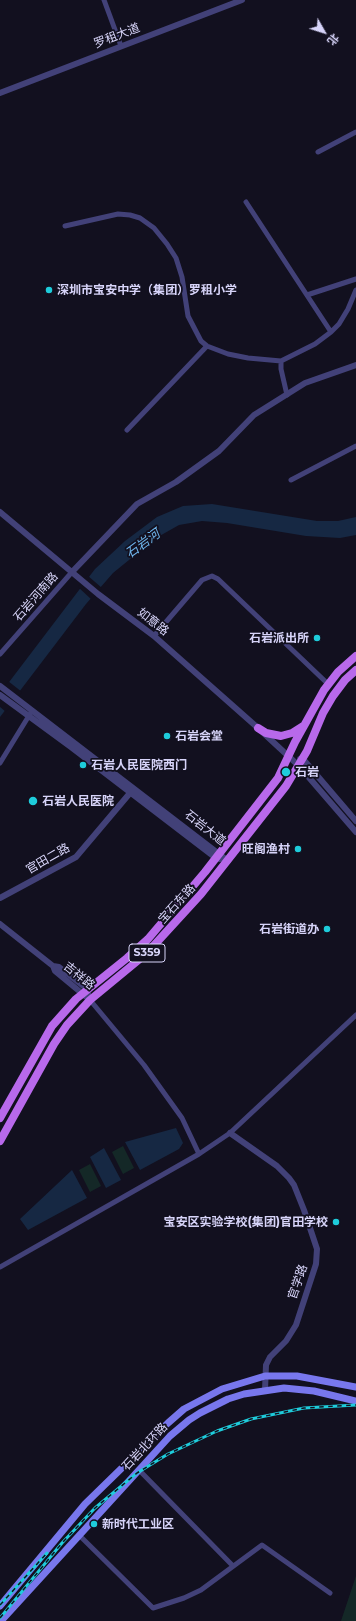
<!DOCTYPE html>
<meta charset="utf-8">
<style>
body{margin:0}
#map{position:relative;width:356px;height:1621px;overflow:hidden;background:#12101f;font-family:Montserrat,"Noto Sans SC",sans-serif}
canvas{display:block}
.north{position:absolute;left:304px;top:12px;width:40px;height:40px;-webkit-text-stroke:3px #12101f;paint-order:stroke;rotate:129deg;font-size:11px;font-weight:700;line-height:16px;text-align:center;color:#d7d4f9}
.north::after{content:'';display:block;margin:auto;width:14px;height:18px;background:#d7d4f9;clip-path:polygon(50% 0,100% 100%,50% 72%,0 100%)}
</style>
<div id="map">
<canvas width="356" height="1621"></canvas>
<div class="north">北</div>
</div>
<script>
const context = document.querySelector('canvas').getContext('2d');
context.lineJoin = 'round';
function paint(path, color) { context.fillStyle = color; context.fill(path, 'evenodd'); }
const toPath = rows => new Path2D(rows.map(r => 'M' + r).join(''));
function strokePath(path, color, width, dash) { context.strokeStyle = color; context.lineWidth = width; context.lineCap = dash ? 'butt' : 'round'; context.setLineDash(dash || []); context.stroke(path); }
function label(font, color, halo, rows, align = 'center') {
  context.font = font + ' Montserrat,"Noto Sans SC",sans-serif'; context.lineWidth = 3.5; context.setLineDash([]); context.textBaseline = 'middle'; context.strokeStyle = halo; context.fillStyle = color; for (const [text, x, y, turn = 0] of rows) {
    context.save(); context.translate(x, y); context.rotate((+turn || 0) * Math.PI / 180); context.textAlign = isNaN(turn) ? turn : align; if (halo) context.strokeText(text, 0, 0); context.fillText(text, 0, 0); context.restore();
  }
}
paint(toPath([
 [123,1146,134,1168,123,1174,112,1152],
 [90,1164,101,1186,90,1192,79,1170],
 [356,1576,356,1621,341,1621]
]), '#142827');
paint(toPath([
 [212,504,317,521,338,521,356,517,356,535,340,538,306,536,227,523,202,521,179,525,156,538,113,573,86,604,0,717,0,694,95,569,125,541,157,517,183,506],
 [176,1128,183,1143,179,1149,140,1170,125,1142],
 [104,1148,121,1180,106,1188,90,1157],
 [72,1170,87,1198,28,1230,20,1219]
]), '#162843');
paint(toPath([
 [87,575,102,588,92,600,78,587],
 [8,681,22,692,6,712,0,707,0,690]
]), '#12101f');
strokePath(toPath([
 [104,0,121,46],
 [318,152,356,132],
 [246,202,331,332],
 [65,226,118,214,130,215,140,218,154,228,167,244,176,258,182,277,188,316,201,341,207,346,228,354,248,358,281,361],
 [307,295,356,279],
 [287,395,281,369,281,361,315,344,331,332,339,324,348,309,356,290],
 [127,430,207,346],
 [291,480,356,446],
 [154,636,202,580,212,576,218,579,328,684],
 [0,654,72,572],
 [0,763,30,714],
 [90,1000,144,1065,182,1118,199,1154],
 [0,1267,199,1154,230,1133,356,1015],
 [139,1470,233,1566],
 [79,1535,153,1608,184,1598,201,1590,262,1545,330,1593]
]), '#424178', 5);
strokePath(toPath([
 [0,93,242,0],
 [0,512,98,594,154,636,258,728,299,766,356,832],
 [72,572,137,504,176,482,219,451,254,415,305,383,356,365],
 [0,686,228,861],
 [0,695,71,747,216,858,220,859],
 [300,759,303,759,356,821],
 [0,898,76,857,130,793],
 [0,924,53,966,55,971,90,1000],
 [53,966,59,967,87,989,88,994],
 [230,1133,277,1166,289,1178,294,1185,304,1210,317,1249,316,1264,296,1325,286,1341,270,1357,266,1365,265,1390]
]), '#424178', 6);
strokePath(toPath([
 [0,1606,85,1504,168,1423,184,1409,222,1389,265,1376,297,1376,356,1387],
 [1,1621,170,1436,189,1420,200,1413,228,1399,244,1394,284,1388,314,1391,356,1401]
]), '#7877ed', 7);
strokePath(toPath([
 [258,728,266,733,281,736,292,733,303,726],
 [0,1118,52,1026,76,999,127,958,148,939,205,872,278,778,295,742,324,690,338,672,356,656],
 [0,1141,54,1044,67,1025,90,1000,147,953,201,894,286,786,307,751,323,713,333,696,345,680,356,670]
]), '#b869eb', 8);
const rail = toPath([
 [0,1605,47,1553],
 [0,1618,62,1543,95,1508,137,1473,168,1454,217,1431,251,1419,304,1408,356,1405]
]);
strokePath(rail, '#1eccdb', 3);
strokePath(rail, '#12101f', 1.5, [4.5]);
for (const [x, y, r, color] of [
 [49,290,4,"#1eccdb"],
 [317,638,4,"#1eccdb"],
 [167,736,4,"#1eccdb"],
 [83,765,4,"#1eccdb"],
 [286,772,5,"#1eccdb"],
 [33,801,5,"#1eccdb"],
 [298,849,4,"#1eccdb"],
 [327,929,4,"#1eccdb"],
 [336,1222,4,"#1eccdb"],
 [94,1524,4,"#1eccdb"]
]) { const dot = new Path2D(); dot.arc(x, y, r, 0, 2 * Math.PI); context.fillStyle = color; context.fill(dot); strokePath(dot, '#12101f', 1.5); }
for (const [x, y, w] of [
 [147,953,36]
]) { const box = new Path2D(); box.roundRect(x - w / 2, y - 9, w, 18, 3); context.fillStyle = '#12101f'; context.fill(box); strokePath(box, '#d7d4f9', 1); }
label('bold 11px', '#d7d4f9', null, [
 ["S359",147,953]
]);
label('12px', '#d7d4f9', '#12101f', [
 ["罗租大道",117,36,-21],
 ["石岩河南路",36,597,-49],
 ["如意路",153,622,38],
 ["石岩大道",205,828,38],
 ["官田二路",48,859,-30],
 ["宝石东路",177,904,-48],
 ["吉祥路",79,976,39],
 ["官学路",298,1282,-71],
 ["石岩北环路",145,1447,-47]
]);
label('bold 12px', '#d7d4f9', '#12101f', [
 ["深圳市宝安中学（集团）罗租小学",57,290],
 ["石岩派出所",309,638,"right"],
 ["石岩会堂",175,736],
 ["石岩人民医院西门",91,765],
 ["石岩",295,772],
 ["石岩人民医院",42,801],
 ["旺阁渔村",290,849,"right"],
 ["石岩街道办",319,929,"right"],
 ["宝安区实验学校(集团)官田学校",328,1222,"right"],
 ["新时代工业区",102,1524]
], 'left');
label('italic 13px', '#6fb5ec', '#12101f', [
 ["石岩河",143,544,-36]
]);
</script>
